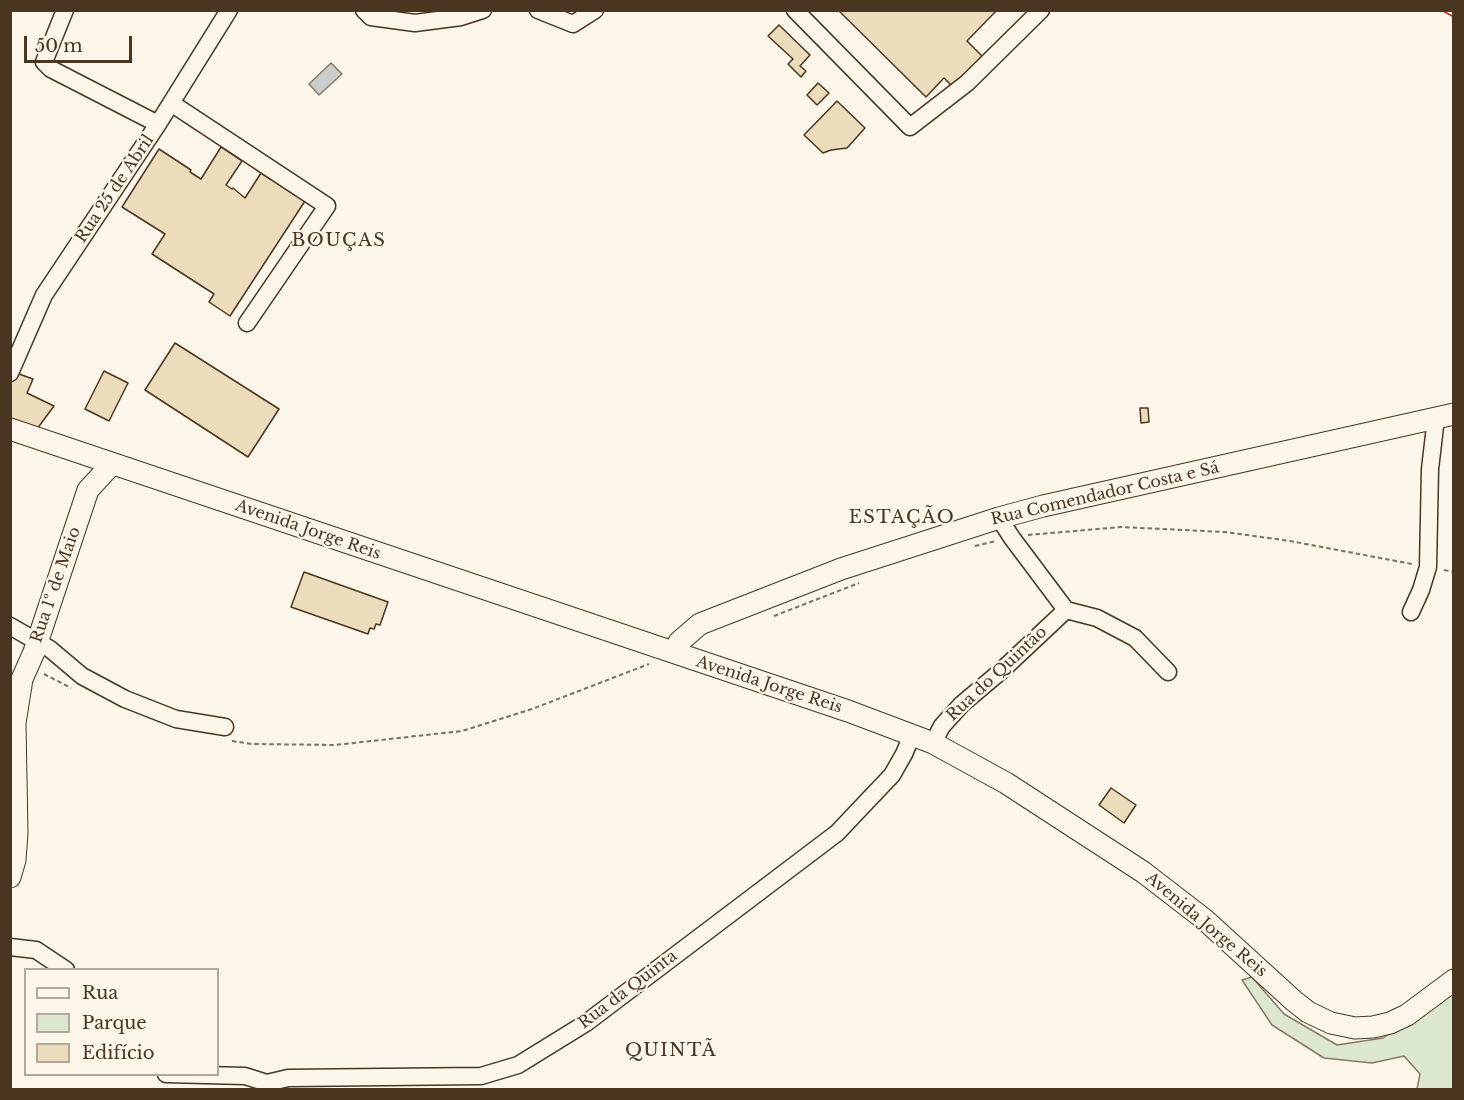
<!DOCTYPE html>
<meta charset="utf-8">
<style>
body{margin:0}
#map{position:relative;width:1464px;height:1100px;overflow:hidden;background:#fbf6e9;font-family:"Libre Baskerville",serif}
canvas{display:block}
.frame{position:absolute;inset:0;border:12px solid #4a3520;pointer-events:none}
.legend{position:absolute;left:24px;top:968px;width:195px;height:108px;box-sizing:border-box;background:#fbf6e9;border:2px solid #b4a999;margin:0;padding:8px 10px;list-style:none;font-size:18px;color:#4a3520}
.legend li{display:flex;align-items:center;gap:12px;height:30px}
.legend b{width:30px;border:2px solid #b4a999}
.scale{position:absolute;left:24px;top:36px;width:108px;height:27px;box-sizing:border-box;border:3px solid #4a3520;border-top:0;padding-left:8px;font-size:18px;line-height:21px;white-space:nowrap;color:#4a3520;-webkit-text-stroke:4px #fbf6e9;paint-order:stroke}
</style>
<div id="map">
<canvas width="1464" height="1100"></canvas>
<div class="frame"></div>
<ul class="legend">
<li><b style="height:8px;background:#fbf6e9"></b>Rua</li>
<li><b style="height:16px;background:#dce7d0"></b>Parque</li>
<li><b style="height:16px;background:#ecdcbc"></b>Edifício</li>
</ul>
<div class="scale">50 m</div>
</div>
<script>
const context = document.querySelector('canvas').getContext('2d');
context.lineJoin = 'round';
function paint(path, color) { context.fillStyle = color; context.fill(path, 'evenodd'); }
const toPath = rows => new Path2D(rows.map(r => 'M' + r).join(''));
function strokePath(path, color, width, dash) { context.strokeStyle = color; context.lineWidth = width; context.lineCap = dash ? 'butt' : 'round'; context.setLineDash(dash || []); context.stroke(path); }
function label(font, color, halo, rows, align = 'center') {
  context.font = font + ' "Libre Baskerville",serif'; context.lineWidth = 4.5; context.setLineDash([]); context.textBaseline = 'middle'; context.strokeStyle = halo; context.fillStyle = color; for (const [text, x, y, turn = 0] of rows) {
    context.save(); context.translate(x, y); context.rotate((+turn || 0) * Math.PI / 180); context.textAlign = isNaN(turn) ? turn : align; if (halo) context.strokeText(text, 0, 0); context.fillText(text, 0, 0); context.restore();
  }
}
const green = toPath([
 [1252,977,1284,1014,1337,1045,1383,1038,1453,991,1453,1089,1417,1089,1420,1074,1404,1056,1372,1063,1324,1058,1272,1025,1242,980,1252,977]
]);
paint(green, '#dce7d0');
strokePath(green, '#887966', 1.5);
const water = toPath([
 [331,63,342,74,319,95,309,84,331,63]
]);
paint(water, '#c9cecd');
strokePath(water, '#887966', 1.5);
const building = toPath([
 [838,10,997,10,967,41,984,58,954,88,944,78,926,97,838,10],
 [779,25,810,55,800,66,806,71,801,77,788,64,793,59,768,36,779,25],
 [818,83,829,93,817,105,807,95,818,83],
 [837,101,865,128,847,148,831,150,823,153,804,135,837,101],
 [221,147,242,161,226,185,232,189,233,188,245,198,261,173,305,201,230,316,209,302,214,294,152,254,165,234,122,207,159,149,191,170,190,172,201,179,221,147],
 [175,343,279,409,248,457,145,390,175,343],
 [104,371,128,383,109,421,85,409,104,371],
 [19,374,33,379,27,393,54,406,37,429,10,418,10,382,19,374],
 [1140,408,1148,408,1149,422,1141,423,1140,408],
 [304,572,388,602,380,625,376,624,374,629,370,628,368,634,291,607,304,572],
 [1111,788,1136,805,1124,823,1099,805,1111,788]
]);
paint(building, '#ecdcbc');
strokePath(building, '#4a3520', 1.5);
const minor = toPath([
 [65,10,44,62,51,69,158,124],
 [364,10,371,17,415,23,461,17,483,10],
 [538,10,573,24,595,10],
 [795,10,910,127,967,83,1041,10],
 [171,103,327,206,247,323],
 [10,373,44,295,158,124,229,10],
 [1066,610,1097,618,1135,638,1168,672],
 [1411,612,1421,590,1428,567,1430,469,1436,418],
 [10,626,50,649,82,676,125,699,176,719,225,727],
 [933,743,942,726,962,704,1000,672,1066,610,1012,538,999,518],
 [10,947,36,950,66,970],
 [166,1074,245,1076,267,1083],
 [267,1083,288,1078,481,1076,518,1065,586,1023,837,833,892,775,904,754,912,735]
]);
const major = toPath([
 [10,429,848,711,933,743,1006,783,1143,872,1204,919,1294,1001,1308,1012,1331,1023,1355,1028,1373,1027,1390,1023,1407,1015,1454,980],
 [34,652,88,490,112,464],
 [675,653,679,642,700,624,841,569,999,518,1043,506,1454,414],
 [10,877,15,860,17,833,15,723,22,679]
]);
strokePath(minor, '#4a3520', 19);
strokePath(major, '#4a3520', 23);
strokePath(toPath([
 [1028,535,1121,527,1225,532,1290,541,1412,564],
 [975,546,996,541],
 [1444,570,1454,572],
 [774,616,859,583],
 [44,674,71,688],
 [232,741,252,744,335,745,462,731,532,709,649,664]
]), '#7f6f5c', 2, [4.5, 3]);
strokePath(minor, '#fbf6e9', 16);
strokePath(major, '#fbf6e9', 21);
const majorBridge = toPath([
 [22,679,34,652]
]);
strokePath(majorBridge, '#4a3520', 23, []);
strokePath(majorBridge, '#fbf6e9', 21);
strokePath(toPath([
 [1441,10,1454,17]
]), '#c62828', 1.5, [21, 4.5, 3, 4.5]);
label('16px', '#4a3520', '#fbf6e9', [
 ["Rua 25 de Abril",115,189,-56],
 ["Rua Comendador Costa e Sá",1105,494,-13],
 ["Avenida Jorge Reis",308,530,19],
 ["Rua 1º de Maio",56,585,-71],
 ["Rua do Quintão",997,674,-43],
 ["Avenida Jorge Reis",769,685,18],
 ["Avenida Jorge Reis",1206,925,40],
 ["Rua da Quinta",628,990,-37]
]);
context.letterSpacing = '1.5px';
label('18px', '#4a3520', '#fbf6e9', [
 ["BOUÇAS",339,241],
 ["ESTAÇÃO",902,518],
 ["QUINTÃ",671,1051]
]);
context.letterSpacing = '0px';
</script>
